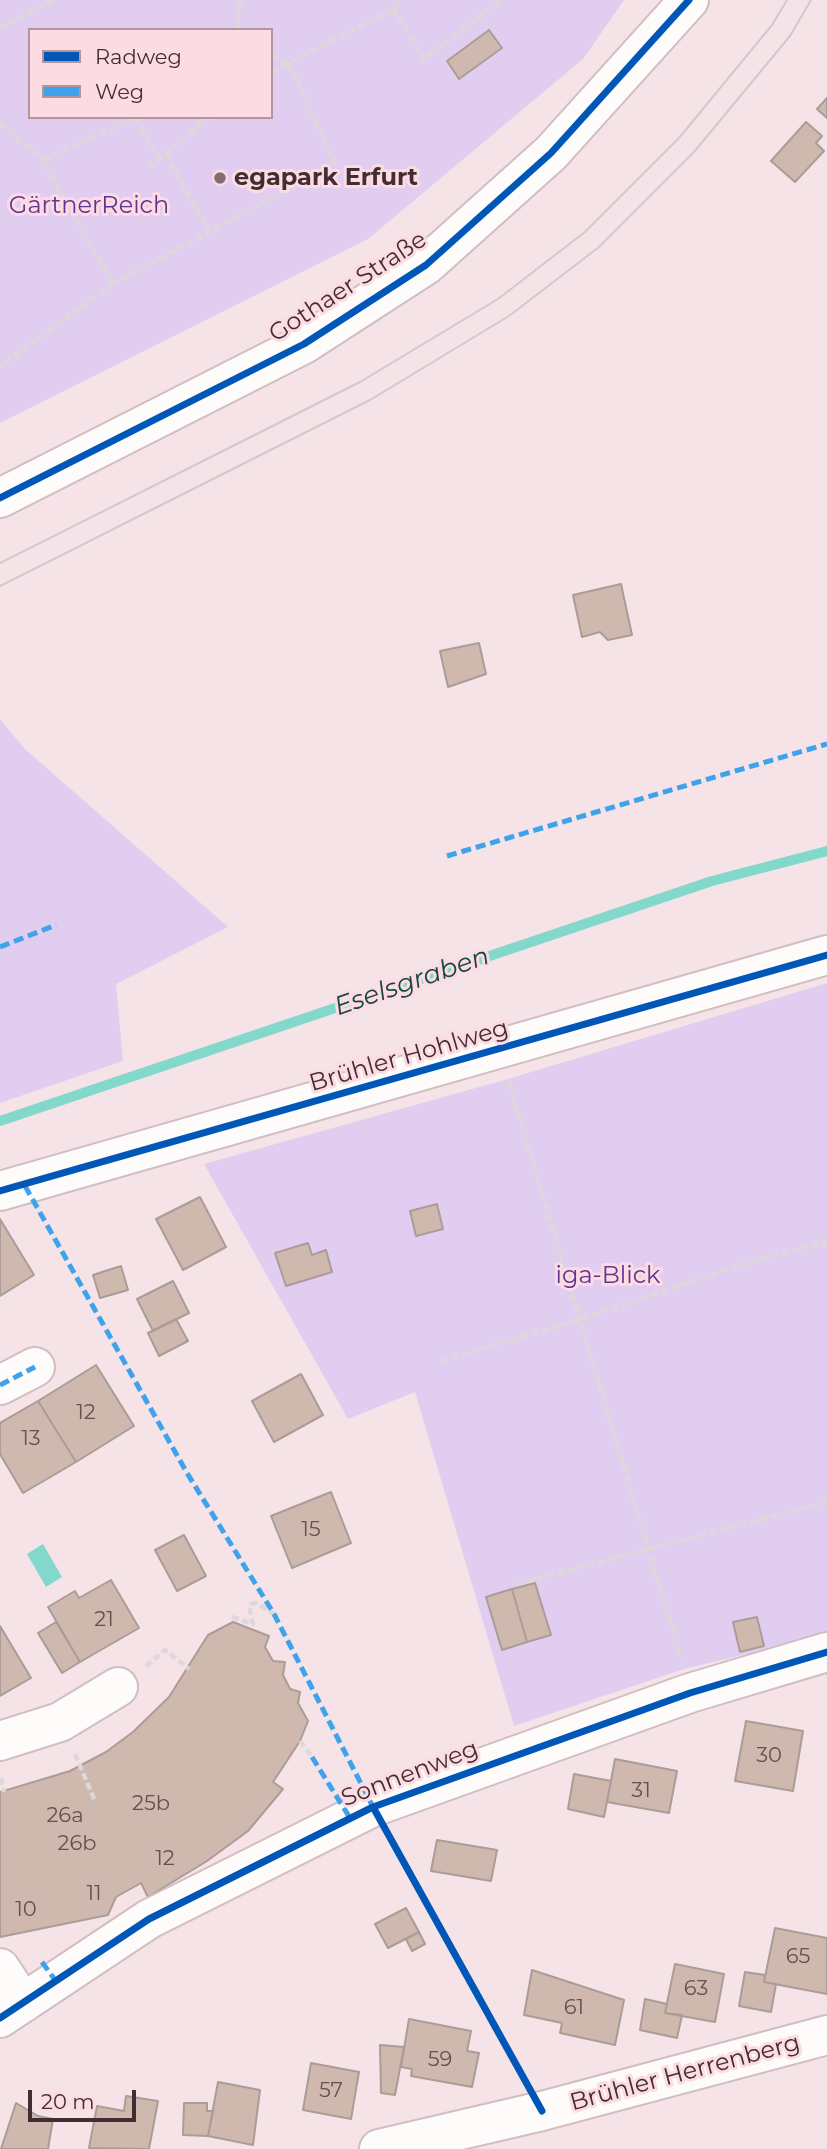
<!DOCTYPE html>
<meta charset="utf-8">
<style>
body{margin:0}
#map{position:relative;width:827px;height:2149px;overflow:hidden;background:#f5e3e7;font-family:Montserrat,sans-serif}
canvas{display:block}
.legend{position:absolute;left:28px;top:28px;width:245px;height:91px;box-sizing:border-box;background:#fddbe3;border:2px solid #b2959d;margin:0;padding:9px 12px;list-style:none;font-size:21px;color:#422d33}
.legend li{display:flex;align-items:center;gap:14px;height:35px}
.legend b{width:35px;border:2px solid #b2959d}
.scale{position:absolute;left:28px;top:2090px;width:108px;height:32px;box-sizing:border-box;border:4px solid #422d33;border-top:0;padding-left:9px;font-size:21px;line-height:24px;white-space:nowrap;color:#422d33;-webkit-text-stroke:5px #fddbe3;paint-order:stroke}
</style>
<div id="map">
<canvas width="827" height="2149"></canvas>
<ul class="legend">
<li><b style="height:9px;background:#0057b8"></b>Radweg</li>
<li><b style="height:9px;background:#3fa3eb"></b>Weg</li>
</ul>
<div class="scale">20 m</div>
</div>
<script>
const context = document.querySelector('canvas').getContext('2d');
context.lineJoin = 'round';
function paint(path, color) { context.fillStyle = color; context.fill(path, 'evenodd'); }
const toPath = rows => new Path2D(rows.map(r => 'M' + r).join(''));
function strokePath(path, color, width, dash) { context.strokeStyle = color; context.lineWidth = width; context.lineCap = dash ? 'butt' : 'round'; context.setLineDash(dash || []); context.stroke(path); }
function label(font, color, halo, rows, align = 'center') {
  context.font = font + ' Montserrat,sans-serif'; context.lineWidth = 6; context.setLineDash([]); context.textBaseline = 'middle'; context.strokeStyle = halo; context.fillStyle = color; for (const [text, x, y, turn = 0] of rows) {
    context.save(); context.translate(x, y); context.rotate((+turn || 0) * Math.PI / 180); context.textAlign = isNaN(turn) ? turn : align; if (halo) context.strokeText(text, 0, 0); context.fillText(text, 0, 0); context.restore();
  }
}
paint(toPath([
 [0,0,624,0,583,59,368,239,0,423],
 [30,30,271,30,271,117,30,117],
 [0,719,25,749,228,927,116,984,123,1061,0,1103],
 [827,983,827,1635,684,1669,514,1726,415,1392,348,1419,204,1164,508,1079]
]), '#e1cdf0');
paint(toPath([
 [43,1544,62,1577,46,1587,27,1554]
]), '#82d8cb');
strokePath(toPath([
 [0,1121,712,881,827,851]
]), '#82d8cb', 10);
const building = toPath([
 [489,30,502,48,459,79,447,61,489,30],
 [827,98,827,118,817,109,827,98],
 [806,122,822,136,816,143,824,151,795,182,771,161,806,122],
 [621,584,632,635,608,640,600,632,582,637,573,595,621,584],
 [479,643,486,674,448,687,440,651,479,643],
 [200,1197,226,1247,183,1270,156,1219,200,1197],
 [437,1204,443,1229,416,1236,410,1211,437,1204],
 [0,1219,34,1275,0,1296,0,1219],
 [308,1243,312,1255,326,1250,332,1272,286,1286,275,1253,308,1243],
 [121,1266,128,1290,100,1298,93,1275,121,1266],
 [173,1281,189,1313,153,1331,137,1299,173,1281],
 [176,1319,188,1341,159,1356,148,1333,176,1319],
 [96,1365,134,1426,76,1462,38,1401,96,1365],
 [301,1374,323,1415,274,1442,252,1401,301,1374],
 [38,1401,76,1462,23,1493,0,1454,0,1423,38,1401],
 [331,1492,351,1543,292,1568,271,1516,331,1492],
 [184,1535,206,1576,177,1591,155,1550,184,1535],
 [111,1580,139,1628,80,1662,48,1607,75,1591,79,1598,111,1580],
 [535,1583,551,1635,527,1642,512,1589,535,1583],
 [512,1589,527,1642,502,1650,486,1597,512,1589],
 [757,1617,764,1646,740,1652,733,1622,757,1617],
 [56,1622,80,1662,62,1673,38,1633,56,1622],
 [233,1622,269,1636,265,1647,273,1661,285,1662,283,1675,290,1689,300,1692,298,1703,308,1721,300,1741,273,1782,283,1789,248,1831,207,1861,148,1897,141,1883,116,1897,108,1915,0,1937,0,1792,70,1771,106,1752,133,1732,169,1697,208,1635,233,1622],
 [0,1626,31,1678,0,1696,0,1626],
 [746,1721,803,1731,793,1791,735,1781,746,1721],
 [615,1759,677,1771,669,1813,607,1802,615,1759],
 [574,1774,611,1781,604,1817,568,1809,574,1774],
 [437,1840,497,1850,491,1881,431,1871,437,1840],
 [406,1908,419,1932,388,1948,375,1924,406,1908],
 [775,1928,827,1938,827,1994,764,1982,775,1928],
 [419,1932,425,1944,412,1951,406,1939,419,1932],
 [675,1964,724,1974,715,2022,665,2013,675,1964],
 [532,1970,624,2000,615,2045,560,2033,562,2023,524,2015,532,1970],
 [745,1972,765,1975,764,1982,776,1984,771,2012,739,2006,745,1972],
 [645,1999,667,2004,665,2013,682,2015,677,2038,640,2030,645,1999],
 [409,2019,471,2031,467,2051,479,2053,472,2087,411,2076,412,2069,401,2067,409,2019],
 [380,2045,404,2047,395,2095,381,2093,380,2045],
 [311,2063,359,2072,351,2119,303,2110,311,2063],
 [218,2082,260,2090,253,2145,208,2136,218,2082],
 [126,2096,158,2101,149,2149,89,2148,97,2106,124,2111,126,2096],
 [16,2103,38,2116,53,2119,48,2149,1,2149,16,2103],
 [184,2103,207,2103,207,2111,213,2111,208,2136,183,2135,184,2103]
]);
paint(building, '#cfb9ae');
strokePath(building, '#ab9c97', 2);
const minor = toPath([
 [0,1191,827,955],
 [0,1385,35,1367],
 [0,1741,60,1722,118,1687],
 [0,1968,23,2003],
 [0,2018,149,1919,373,1807,690,1693,827,1652],
 [379,2149,542,2111,827,2035]
]);
const major = toPath([
 [0,498,304,344,426,265,551,153,689,0]
]);
strokePath(minor, '#d1bec3', 42);
strokePath(major, '#d1bec3', 42);
strokePath(toPath([
 [393,9,424,59,501,0],
 [0,28,55,0],
 [239,30,238,9,243,0],
 [271,55,289,63,271,74],
 [136,118,159,159],
 [0,123,43,160,113,284,0,366],
 [166,154,210,234],
 [43,160,137,117],
 [149,168,209,117],
 [113,284,335,164,289,63,393,9,402,0],
 [509,1083,681,1658],
 [441,1361,578,1320,740,1265,827,1242],
 [517,1584,827,1502],
 [232,1617,253,1624,250,1611,251,1604,256,1603,274,1614],
 [146,1666,165,1650,189,1669],
 [300,1741,312,1757],
 [75,1754,95,1801],
 [1,1778,4,1792],
 [390,1838,524,2078]
]), '#ddd8d9', 4.5, [7, 3.5]);
strokePath(minor, '#fefbfb', 38);
strokePath(major, '#fefbfb', 38);
strokePath(toPath([
 [0,563,360,382,498,299,585,232,679,138,772,25,787,0],
 [0,586,370,400,509,316,599,247,694,152,790,36,811,0]
]), '#d0cacb', 2);
strokePath(toPath([
 [447,856,827,744],
 [0,947,56,925],
 [25,1186,187,1473,274,1614,373,1807],
 [0,1385,35,1367],
 [312,1757,350,1818],
 [42,1962,55,1980]
]), '#3fa3eb', 5, [10, 5]);
strokePath(toPath([
 [0,498,304,344,426,265,551,153,689,0],
 [0,1191,827,955],
 [373,1807,542,2111],
 [0,2018,149,1919,373,1807,690,1693,827,1652]
]), '#0057b8', 7);
for (const [x, y, r, color] of [
 [220,178,7,"#816d72"]
]) { const dot = new Path2D(); dot.arc(x, y, r, 0, 2 * Math.PI); context.fillStyle = color; context.fill(dot); strokePath(dot, '#fddbe3', 2.5); }
label('21px', '#655052', null, [
 ["12",86,1413],
 ["13",31,1439],
 ["15",311,1530],
 ["21",104,1620],
 ["30",769,1756],
 ["31",641,1791],
 ["25b",151,1804],
 ["26a",65,1816],
 ["26b",77,1844],
 ["12",165,1859],
 ["11",94,1894],
 ["10",26,1910],
 ["65",798,1957],
 ["63",696,1989],
 ["61",574,2008],
 ["59",440,2060],
 ["57",331,2091]
]);
label('bold 24px', '#422d33', '#fddbe3', [
 ["egapark Erfurt",234,178]
], 'left');
label('24px', '#603693', '#fddbe3', [
 ["GärtnerReich",89,206],
 ["iga-Blick",608,1276]
]);
label('24px', '#422d33', '#fddbe3', [
 ["Gothaer Straße",348,287,-33],
 ["Brühler Hohlweg",409,1056,-16],
 ["Sonnenweg",410,1774,-21],
 ["Brühler Herrenberg",685,2073,-15]
]);
label('italic 26px', '#0f4940', '#fddbe3', [
 ["Eselsgraben",412,982,-19]
]);
</script>
